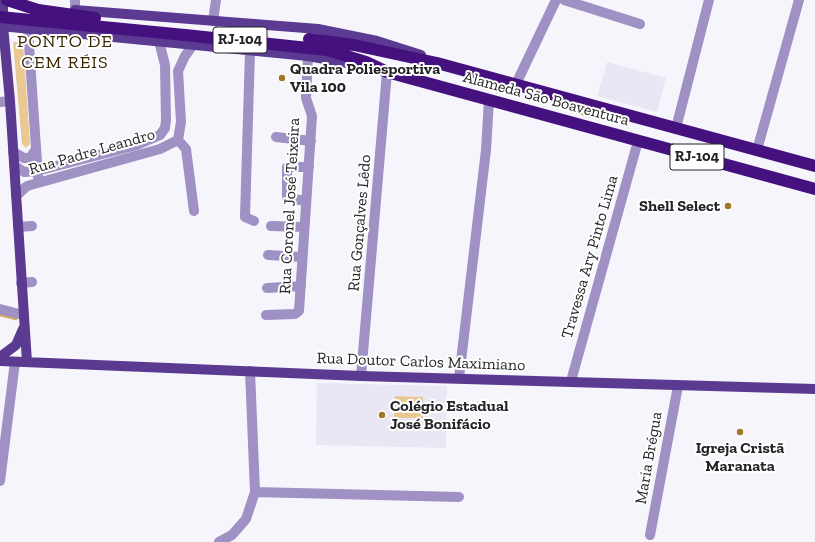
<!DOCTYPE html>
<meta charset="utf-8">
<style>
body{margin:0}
canvas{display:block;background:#f6f5fb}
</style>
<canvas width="815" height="542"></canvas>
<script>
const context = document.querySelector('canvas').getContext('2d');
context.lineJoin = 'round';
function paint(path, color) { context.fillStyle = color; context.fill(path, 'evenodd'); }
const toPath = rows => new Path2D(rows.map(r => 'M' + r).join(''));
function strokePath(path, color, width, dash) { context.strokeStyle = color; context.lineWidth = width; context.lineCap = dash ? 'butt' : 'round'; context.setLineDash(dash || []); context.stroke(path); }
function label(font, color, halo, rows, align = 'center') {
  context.font = font + ' "Zilla Slab",serif'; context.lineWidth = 4; context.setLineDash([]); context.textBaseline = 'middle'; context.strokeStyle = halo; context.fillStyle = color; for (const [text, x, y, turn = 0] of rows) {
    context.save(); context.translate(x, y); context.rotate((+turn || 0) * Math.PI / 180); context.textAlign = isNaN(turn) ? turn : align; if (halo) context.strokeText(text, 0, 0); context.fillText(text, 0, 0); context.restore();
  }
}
paint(toPath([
 [607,62,666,78,657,112,597,96],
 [317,383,447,386,446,448,316,445]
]), '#eae7f5');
paint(toPath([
 [13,42,23,42,30,144,26,148,22,144],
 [395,396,423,397,423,418,394,418]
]), '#e9c891');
strokePath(toPath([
 [569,110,593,117],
 [0,315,16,319]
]), '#d2a85e', 2.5);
strokePath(toPath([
 [564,0,640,24],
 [75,10,75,0],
 [213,21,216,0],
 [28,30,38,177],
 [250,51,245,217,254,221],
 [516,84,556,0],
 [0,102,10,101],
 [676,128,709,0],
 [276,137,311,141],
 [178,140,186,149,194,211],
 [757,150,799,0],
 [13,152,24,158,30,158,36,149],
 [14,165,24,172,37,171,137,145,160,135,165,128,166,120,165,65,159,41],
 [16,196,27,186,160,149,178,140,181,122,178,71,185,56,193,45],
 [306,201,287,198,287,167,309,167],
 [271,226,304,227],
 [18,227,32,226],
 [268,255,302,257],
 [21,283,32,282],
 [267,288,301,286],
 [0,309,23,315],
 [266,315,295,314,299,311,312,116,306,98,308,56],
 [361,376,387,72],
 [459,378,486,150,489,100],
 [571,381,638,141],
 [0,481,15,362],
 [255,492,459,497],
 [650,535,678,386],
 [219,542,232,535,246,519,255,492,250,371]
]), '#9f91c3', 10);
strokePath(toPath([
 [3,0,3,26,10,101,27,362],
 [75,10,318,29,377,41,421,55],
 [0,26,308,56,358,65],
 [0,357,16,345,23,329],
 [0,361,361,376,815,389]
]), '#5b3a92', 10);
strokePath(toPath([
 [7,0,38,10],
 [185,35,327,50,366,62,387,72,815,189],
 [309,39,354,45,437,63,815,166]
]), '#45117f', 12);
strokePath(toPath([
 [38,10,95,18],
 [0,17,185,35]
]), '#45117f', 12);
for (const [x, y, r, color] of [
 [282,78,4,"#9f7725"],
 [728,206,4,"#9f7725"],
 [382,415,4,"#9f7725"],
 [740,432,4,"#9f7725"]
]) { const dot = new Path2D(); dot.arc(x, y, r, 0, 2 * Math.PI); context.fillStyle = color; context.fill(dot); strokePath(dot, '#fff', 1.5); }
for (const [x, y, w] of [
 [240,40,54],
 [697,157,54]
]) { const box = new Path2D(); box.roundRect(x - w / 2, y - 13, w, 26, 3); context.fillStyle = '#fff'; context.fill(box); strokePath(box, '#242326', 1); }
label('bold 15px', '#242326', null, [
 ["RJ-104",240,40],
 ["RJ-104",697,157]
]);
label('bold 16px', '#242326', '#fff', [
 ["Quadra Poliesportiva",290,69],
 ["Vila 100",290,87],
 ["Shell Select",720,206,"right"],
 ["Colégio Estadual",390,406],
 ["José Bonifácio",390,424],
 ["Igreja Cristã",740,448,"center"],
 ["Maranata",740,466,"center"]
], 'left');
label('16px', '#242326', '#fff', [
 ["Alameda São Boaventura",546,99,15],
 ["Rua Padre Leandro",92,152,-16],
 ["Rua Coronel José Teixeira",290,206,-87],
 ["Rua Gonçalves Lêdo",360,223,-85],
 ["Travessa Ary Pinto Lima",590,257,-74],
 ["Rua Doutor Carlos Maximiano",421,362,2],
 ["Maria Brégua",649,458,-80]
]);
context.letterSpacing = '1px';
label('18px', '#392600', '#fff', [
 ["PONTO DE",65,42],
 ["CEM RÉIS",65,63]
]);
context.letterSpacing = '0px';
</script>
